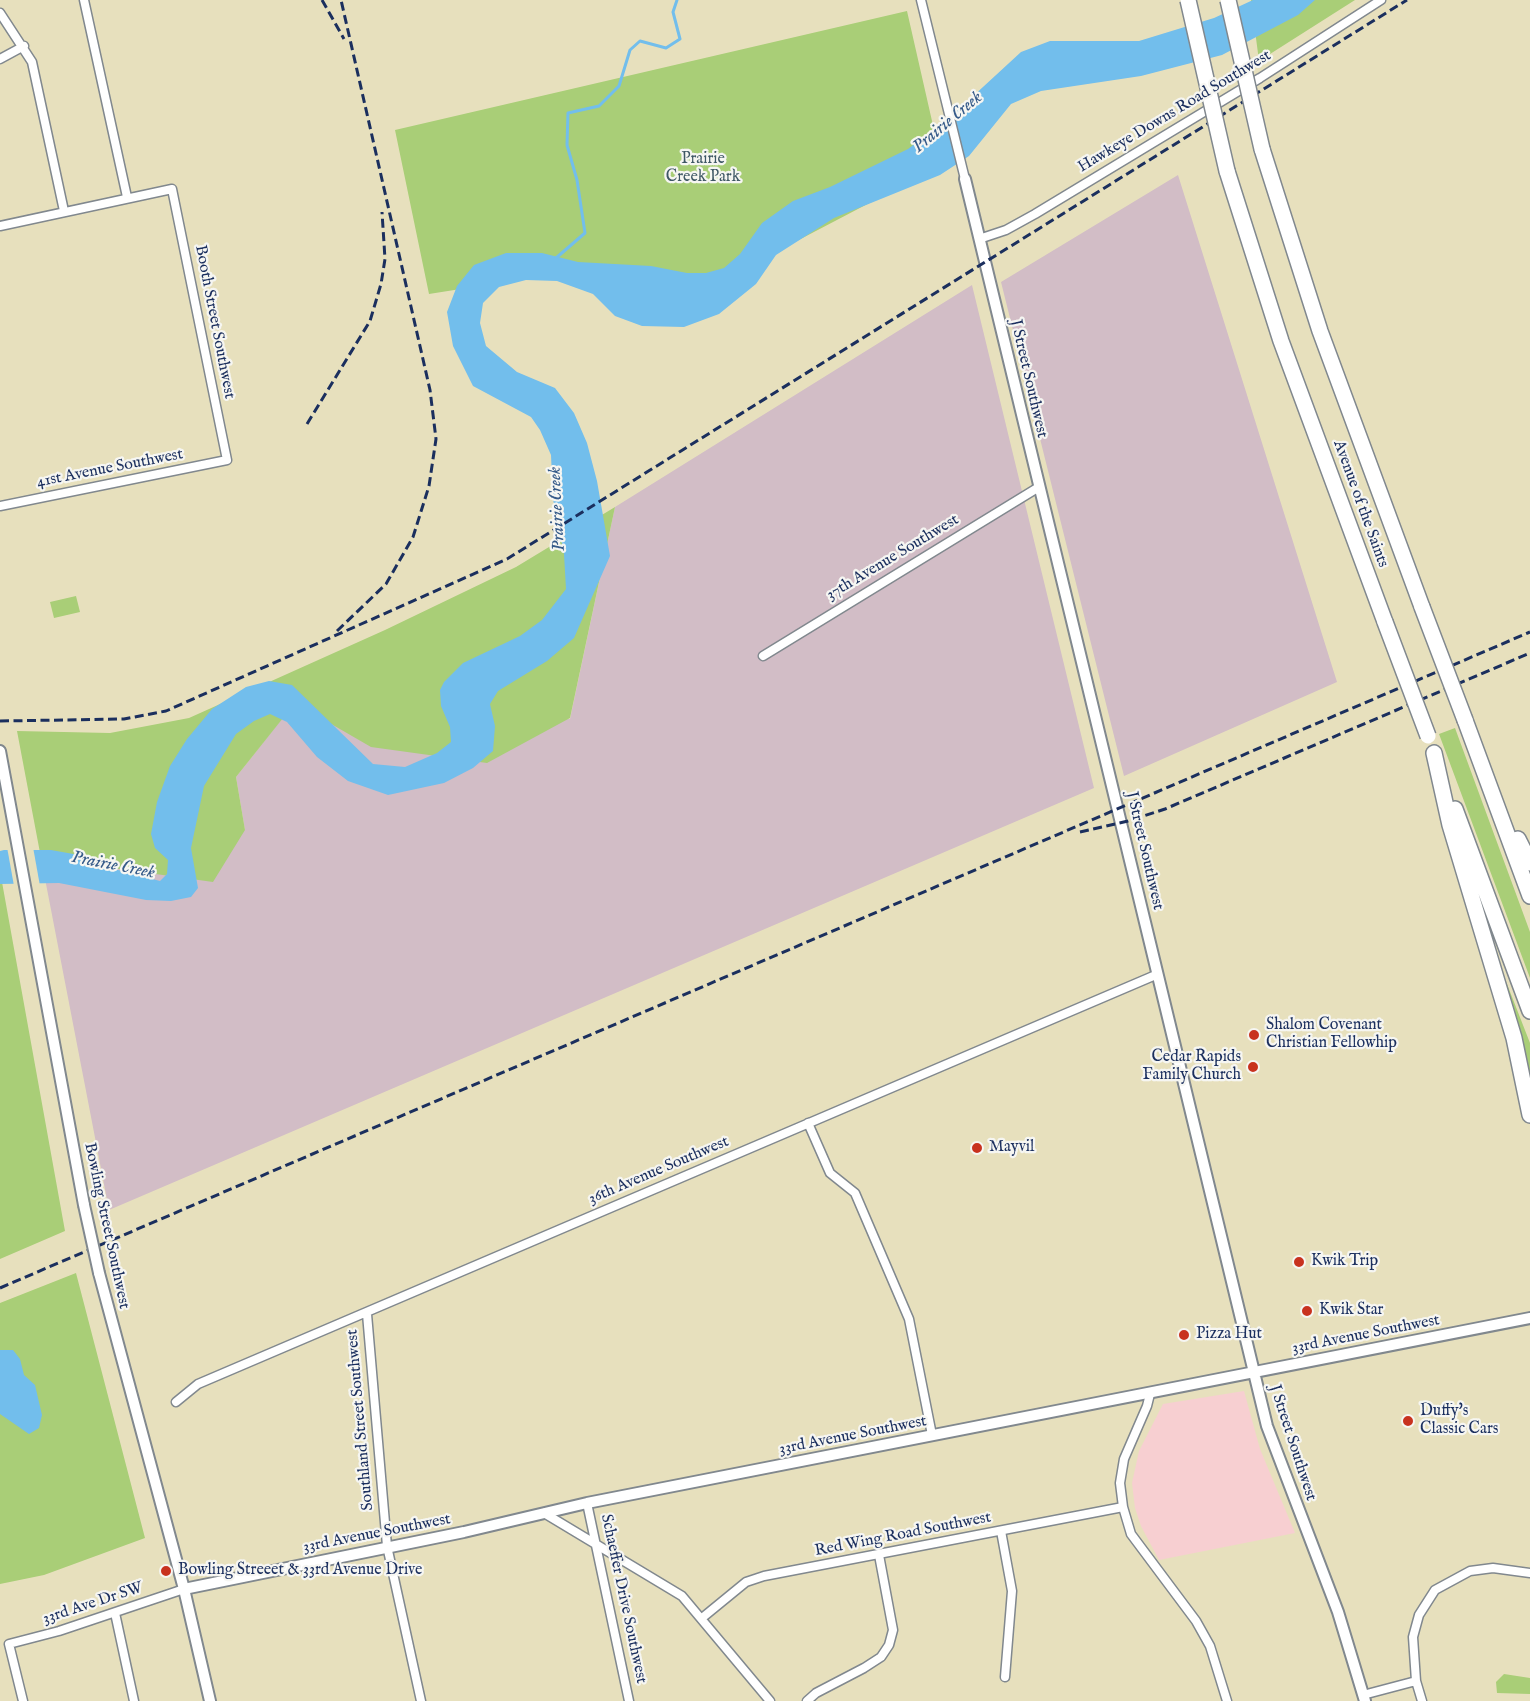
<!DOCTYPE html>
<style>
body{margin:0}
canvas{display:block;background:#e7e0bd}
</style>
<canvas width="1530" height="1701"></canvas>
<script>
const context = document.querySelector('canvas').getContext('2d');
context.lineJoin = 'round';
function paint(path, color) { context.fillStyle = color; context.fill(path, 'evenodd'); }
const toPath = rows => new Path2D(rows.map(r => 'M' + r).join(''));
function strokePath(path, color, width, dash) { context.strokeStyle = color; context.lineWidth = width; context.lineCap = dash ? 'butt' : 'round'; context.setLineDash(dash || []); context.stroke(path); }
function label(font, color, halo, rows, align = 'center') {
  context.font = font + ' "IM FELL English",serif'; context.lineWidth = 4.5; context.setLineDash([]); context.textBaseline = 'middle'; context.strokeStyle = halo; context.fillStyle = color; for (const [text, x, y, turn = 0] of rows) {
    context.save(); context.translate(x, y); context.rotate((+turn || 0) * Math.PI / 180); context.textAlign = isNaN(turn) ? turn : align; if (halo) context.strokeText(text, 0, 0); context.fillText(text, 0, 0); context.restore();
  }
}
paint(toPath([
 [1244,1391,1260,1449,1295,1533,1159,1560,1141,1526,1135,1508,1132,1483,1139,1451,1163,1404]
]), '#f7cfd1');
paint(toPath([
 [1178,175,1337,682,1124,776,1001,282],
 [972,285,1094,788,109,1210,41,858,245,830,236,777,295,702,570,719,615,507]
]), '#d2bdc6');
paint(toPath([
 [1251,0,1355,0,1259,61],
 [907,11,942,165,728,277,549,275,429,294,395,130],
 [615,507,570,718,487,763,371,747,295,703,236,777,245,830,213,882,41,858,17,731,110,733,189,718,385,630,516,567],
 [76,596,80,612,54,618,50,602],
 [1455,728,1530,932,1530,978,1439,734],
 [0,871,65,1231,0,1259],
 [1498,961,1530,1043,1530,1092],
 [76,1273,145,1538,44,1575,0,1584,0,1303],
 [1504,1674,1530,1678,1530,1694,1497,1693,1496,1682]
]), '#a9ce77');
paint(toPath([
 [1253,0,1315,0,1298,15,1222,55,1141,76,1041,91,1011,104,969,156,940,175,834,218,776,255,756,284,719,314,684,327,642,326,615,316,593,294,557,281,526,280,499,287,483,303,480,323,486,346,517,372,555,388,574,413,587,443,597,481,610,556,574,638,547,661,498,691,490,704,495,726,493,751,473,768,444,783,388,795,348,781,317,757,287,722,270,714,254,721,236,734,204,786,191,848,198,888,191,897,171,901,146,900,59,883,0,884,0,851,4,850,51,850,79,855,99,865,160,881,167,874,168,860,155,848,151,834,157,802,170,766,187,739,212,709,246,687,269,681,292,685,373,764,405,767,437,753,451,742,450,727,441,706,440,690,444,682,463,663,520,636,542,620,566,589,564,554,553,499,551,455,540,430,531,417,473,386,453,346,447,312,457,286,474,265,506,253,542,253,578,262,651,266,687,273,706,273,724,268,740,254,762,223,793,201,830,187,908,149,958,110,1021,52,1050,41,1139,41,1214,18],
 [0,1350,13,1350,20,1359,24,1375,35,1385,42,1415,39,1428,29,1434,0,1414]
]), '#72beec');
paint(toPath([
 [7,847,33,847,40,886,14,886]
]), '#e7e0bd');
strokePath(toPath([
 [556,258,585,233,577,180,567,145,568,113,599,106,619,86,630,50,640,41,666,48,680,39,673,12,677,0]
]), '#72beec', 3);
const minor = toPath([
 [84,0,127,197],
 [921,0,965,179],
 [0,13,32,62,64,211],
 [0,59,24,46],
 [0,226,172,189,227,460,0,506],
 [979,239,1006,230,1035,214,1260,78,1381,0],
 [763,656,1039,487],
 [808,1123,830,1173,855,1193,909,1319,932,1435],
 [367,1314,387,1546,421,1701],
 [1150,1394,1147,1406,1124,1459,1120,1483,1123,1507,1131,1534,1196,1621,1210,1646,1227,1701],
 [176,1402,198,1384,1158,974],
 [587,1503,629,1701],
 [544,1513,682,1596,770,1701],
 [1001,1531,1012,1591,1005,1677],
 [115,1613,134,1701],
 [702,1618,746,1582,764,1576,1123,1507],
 [1363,1695,1416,1681],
 [23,1701,9,1644,59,1631,184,1589],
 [807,1701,816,1693,864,1668,881,1657,889,1645,893,1630,879,1555],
 [1422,1701,1416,1681,1413,1637,1419,1615,1435,1590,1470,1571,1493,1568,1530,1573]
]);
const tertiary = toPath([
 [965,179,1267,1426,1338,1612,1365,1701],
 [184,1589,464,1532,587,1503,1530,1318]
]);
const secondary = toPath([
 [0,751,84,1205],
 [99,1273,184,1589,210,1701]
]);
const motorway = toPath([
 [1262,149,1320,331,1422,607],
 [1227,171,1281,341,1385,622],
 [1465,720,1530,896],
 [1434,753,1450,825,1514,1038,1530,1115],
 [1455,809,1530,1011],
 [1518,839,1530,863]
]);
strokePath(minor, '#81888e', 11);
strokePath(tertiary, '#81888e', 14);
strokePath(secondary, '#81888e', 14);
strokePath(motorway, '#81888e', 18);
strokePath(minor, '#fff', 8);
strokePath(tertiary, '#fff', 10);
strokePath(secondary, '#fff', 10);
strokePath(motorway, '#fff', 15);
strokePath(toPath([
 [322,0,344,39],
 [307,424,370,321,381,284,385,259,382,212],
 [337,631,386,584,413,537,429,486,436,439,430,390,341,0],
 [0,721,124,719,166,711,507,559,1407,0],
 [1080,832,1128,821,1165,809,1530,653],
 [0,1288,1530,632]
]), '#1b2f5e', 3, [9, 4.5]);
const secondaryBridge = toPath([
 [84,1205,99,1273]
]);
const motorwayBridge = toPath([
 [1188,0,1227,171],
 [1228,0,1262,149],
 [1422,607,1465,720],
 [1385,622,1428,736]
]);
strokePath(secondaryBridge, '#81888e', 14, []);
strokePath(motorwayBridge, '#81888e', 18, []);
strokePath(secondaryBridge, '#fff', 10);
strokePath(motorwayBridge, '#fff', 15);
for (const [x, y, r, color] of [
 [1254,1035,6,"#c8321e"],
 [1253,1067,6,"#c8321e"],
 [977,1148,6,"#c8321e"],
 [1299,1262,6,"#c8321e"],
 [1307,1311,6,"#c8321e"],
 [1184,1335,6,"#c8321e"],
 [1408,1421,6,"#c8321e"],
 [166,1571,6,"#c8321e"]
]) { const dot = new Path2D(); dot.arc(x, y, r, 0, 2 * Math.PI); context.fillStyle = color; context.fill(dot); strokePath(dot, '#f6f6f2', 2); }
label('16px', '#1b2f5e', '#f6f6f2', [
 ["Hawkeye Downs Road Southwest",1175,112,-31],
 ["Booth Street Southwest",214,322,79],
 ["J Street Southwest",1028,379,77],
 ["41st Avenue Southwest",110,469,-11],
 ["Avenue of the Saints",1360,504,70],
 ["37th Avenue Southwest",893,558,-31],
 ["J Street Southwest",1144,851,77],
 ["36th Avenue Southwest",659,1171,-23],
 ["Bowling Street Southwest",106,1226,78],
 ["33rd Avenue Southwest",1366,1335,-11],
 ["Southland Street Southwest",361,1420,-95],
 ["33rd Avenue Southwest",853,1436,-11],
 ["J Street Southwest",1292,1443,72],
 ["33rd Avenue Southwest",377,1534,-11],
 ["Red Wing Road Southwest",903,1535,-11],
 ["Schaeffer Drive Southwest",623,1599,78],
 ["33rd Ave Dr SW",93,1604,-18]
]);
label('16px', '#3e5764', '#f6f6f2', [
 ["Prairie",703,160],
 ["Creek Park",703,178]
]);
label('16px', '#1b2f5e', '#f6f6f2', [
 ["Shalom Covenant",1266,1026],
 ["Christian Fellowhip",1266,1044],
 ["Cedar Rapids",1241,1058,"right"],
 ["Family Church",1241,1076,"right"],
 ["Mayvil",989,1148],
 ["Kwik Trip",1311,1262],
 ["Kwik Star",1319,1311],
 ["Pizza Hut",1196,1335],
 ["Duffy's",1420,1412],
 ["Classic Cars",1420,1430],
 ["Bowling Streeet & 33rd Avenue Drive",178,1571]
], 'left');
label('italic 18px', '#355a89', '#f6f6f2', [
 ["Prairie Creek",948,123,-40],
 ["Prairie Creek",558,509,-93],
 ["Prairie Creek",113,866,11]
]);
</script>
